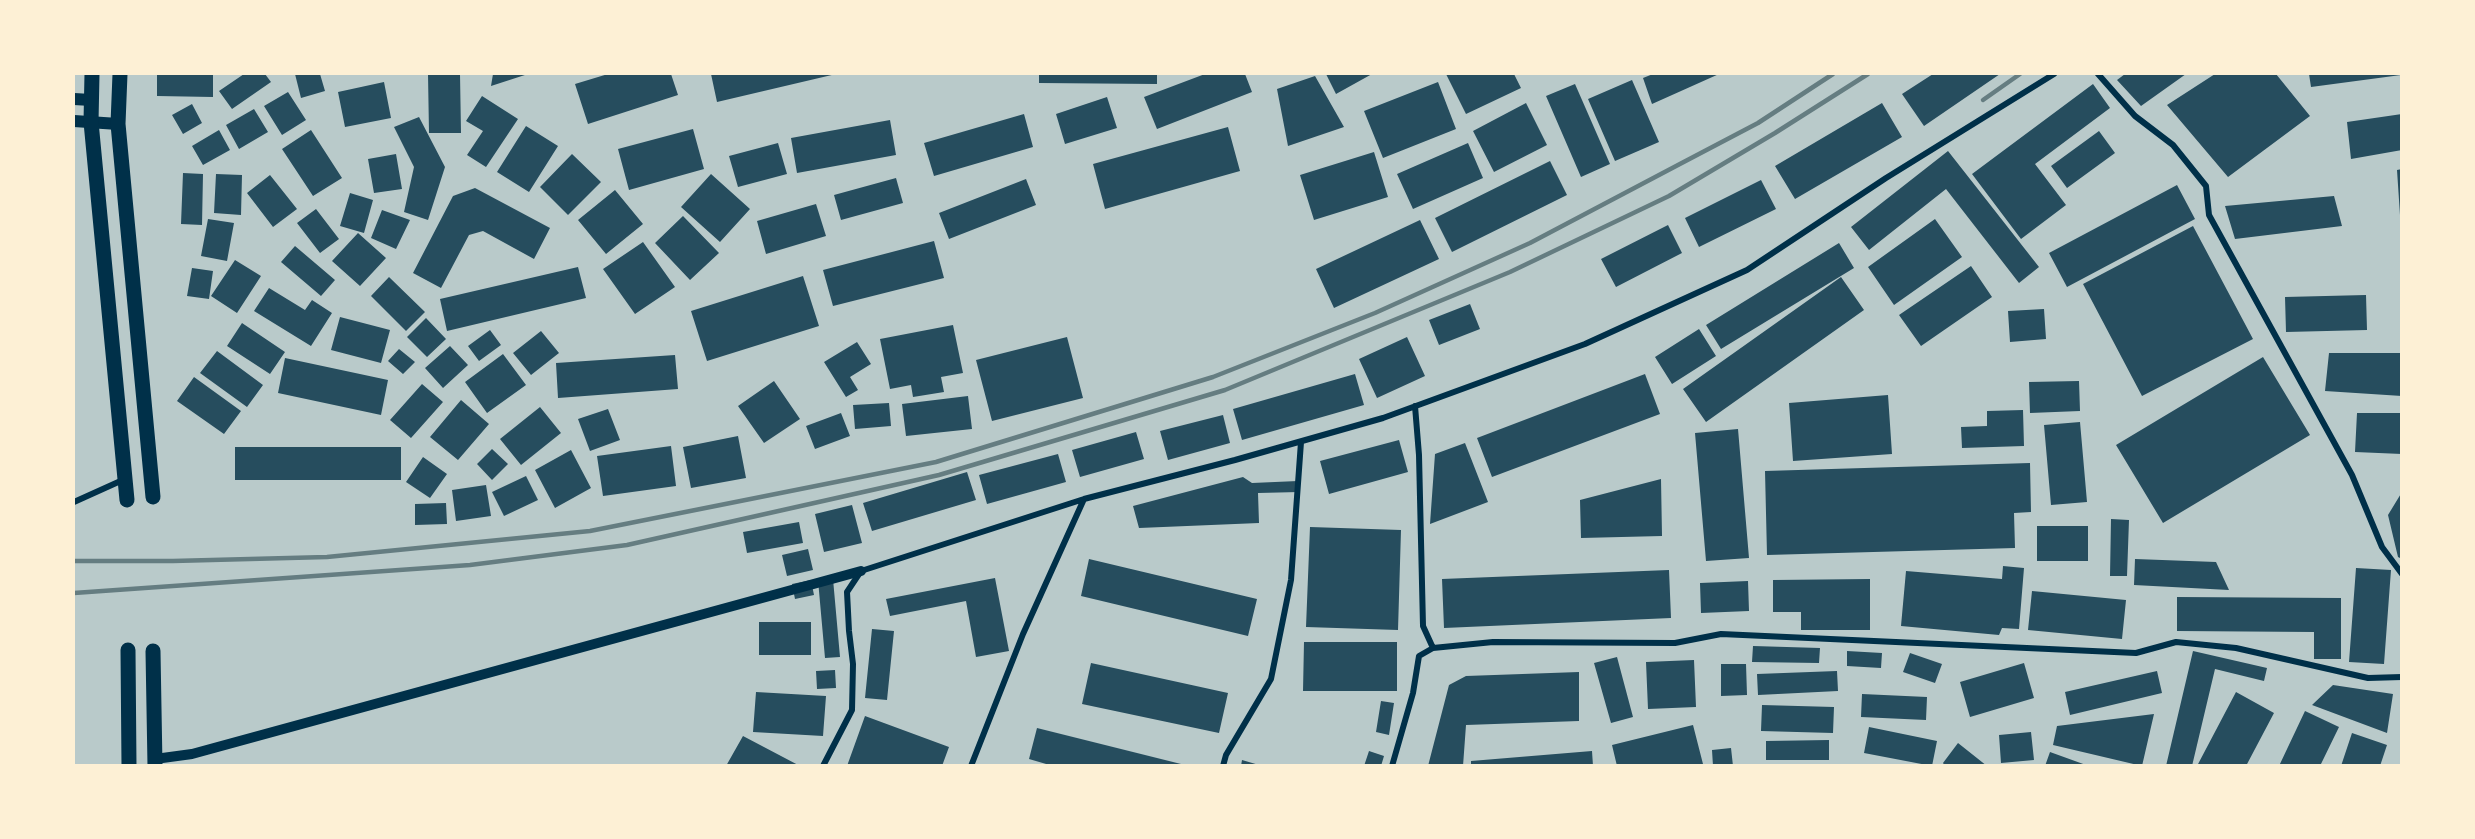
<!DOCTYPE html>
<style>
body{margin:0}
#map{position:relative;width:2475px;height:839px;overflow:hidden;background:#fdf0d5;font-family:Commissioner,sans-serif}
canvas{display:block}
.frame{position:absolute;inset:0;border:75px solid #fdf0d5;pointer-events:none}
</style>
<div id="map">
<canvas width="2475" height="839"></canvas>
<div class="frame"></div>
</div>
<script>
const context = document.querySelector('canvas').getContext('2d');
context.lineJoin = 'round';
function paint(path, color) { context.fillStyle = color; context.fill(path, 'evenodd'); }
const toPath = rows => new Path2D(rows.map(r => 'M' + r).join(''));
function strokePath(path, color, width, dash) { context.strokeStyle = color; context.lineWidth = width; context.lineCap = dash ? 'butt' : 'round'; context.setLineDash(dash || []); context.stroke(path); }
paint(toPath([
 [74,74,2401,74,2401,765,74,765]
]), '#b9caca');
paint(toPath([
 [157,74,213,74,213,97,157,96],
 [244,74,265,74,271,82,232,109,219,91],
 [295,74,320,74,325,91,301,98],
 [428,74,460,74,461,133,429,133],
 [493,74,528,74,491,86],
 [608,74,671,74,678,95,588,124,575,84],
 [711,74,836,74,717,102],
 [1039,74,1157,74,1157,84,1039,83],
 [1205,74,1245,74,1252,92,1157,129,1144,97],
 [1326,74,1372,74,1336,94],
 [1446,74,1514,74,1521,88,1466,114],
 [1653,74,1719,74,1652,104,1643,78],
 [1933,74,2000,74,1924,126,1902,94],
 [2125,74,2186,74,2141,106,2117,80],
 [2215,74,2276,74,2310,116,2228,177,2167,105],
 [2309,74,2401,74,2401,75,2311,87],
 [1315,76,1344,127,1288,146,1277,89],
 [1632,80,1659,142,1615,161,1588,99],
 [384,82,391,118,345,127,338,92],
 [1438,82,1456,129,1383,158,1364,111],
 [1575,84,1610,164,1581,177,1546,96],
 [2093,84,2110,108,2035,164,2066,205,2021,239,1972,174],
 [288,92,306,120,282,135,264,106],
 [482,96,518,119,486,167,467,155,483,131,466,121],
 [1107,97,1117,128,1065,144,1056,114],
 [1526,103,1547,145,1494,172,1473,131],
 [1882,103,1902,137,1795,199,1775,166],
 [192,104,202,123,183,134,172,115],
 [254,109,268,132,239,149,226,125],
 [1024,114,1033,147,934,176,924,143],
 [2402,114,2402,150,2351,159,2347,122],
 [419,117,445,167,428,220,404,212,414,167,394,127],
 [890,120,896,155,797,173,791,138],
 [526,126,558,146,529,192,497,172],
 [1228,127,1240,171,1105,209,1093,164],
 [693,129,704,169,629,190,618,149],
 [219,130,230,150,203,165,192,146],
 [311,130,342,178,313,196,282,149],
 [2099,131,2115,153,2067,188,2051,166],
 [778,143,787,174,738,187,729,156],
 [1468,143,1483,178,1413,209,1397,174],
 [1948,151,2039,267,2019,283,1946,189,1869,250,1851,227],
 [1374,152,1388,197,1314,220,1300,175],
 [396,154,402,189,374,193,368,159],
 [572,154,601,182,568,215,540,187],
 [1550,161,1567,195,1452,252,1435,218],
 [2402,169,2402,215,2400,215,2397,170],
 [183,173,203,174,202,225,181,224],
 [216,174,242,175,241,215,214,213],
 [711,174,750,209,720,242,681,207],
 [270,175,297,209,273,227,247,193],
 [896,178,903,203,841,220,834,195],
 [1026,179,1036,205,949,239,939,213],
 [1761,180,1776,209,1699,247,1685,218],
 [2177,185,2195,219,2067,287,2049,253],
 [475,188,550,228,534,259,483,231,469,235,441,288,413,273,453,196],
 [615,190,643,224,606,254,578,220],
 [350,193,373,200,364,233,340,226],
 [2334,196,2342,226,2235,239,2225,206],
 [816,204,826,236,766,254,757,221],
 [316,209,339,239,320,253,297,223],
 [382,210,410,220,396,249,371,238],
 [683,216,719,253,690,280,655,243],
 [208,219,234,223,227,261,201,256],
 [1935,219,1962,257,1894,305,1868,267],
 [1420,220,1439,259,1334,308,1316,269],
 [1668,225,1682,253,1616,287,1601,259],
 [2193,226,2253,339,2142,396,2083,284],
 [358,233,386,258,360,286,332,261],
 [934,241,944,278,833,306,823,270],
 [643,242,675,287,635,314,603,269],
 [1839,243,1854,268,1721,349,1706,325],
 [295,246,335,280,321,296,281,262],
 [235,260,261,276,237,313,211,296],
 [1971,266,1992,297,1921,346,1899,315],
 [578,267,586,298,447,331,440,299],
 [192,268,213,271,209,299,187,296],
 [803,276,819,326,707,361,691,311],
 [389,277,425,312,406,331,371,296],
 [1841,277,1864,310,1706,422,1683,389],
 [269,288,305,310,312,300,332,313,311,346,254,311],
 [2366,295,2367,330,2286,332,2285,297],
 [1470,304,1480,329,1439,345,1429,320],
 [2044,309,2046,339,2010,342,2008,311],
 [340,317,390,330,381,363,331,350],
 [426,318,446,339,427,357,407,337],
 [242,323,285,352,270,374,227,346],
 [953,325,963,373,941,377,944,392,913,397,911,385,890,389,880,339],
 [1699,329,1716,356,1672,384,1655,357],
 [490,330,501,345,479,361,468,346],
 [541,331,559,353,531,375,513,353],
 [1067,337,1083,398,992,421,976,360],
 [1407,337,1425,376,1377,398,1359,359],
 [857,342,871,364,850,377,858,390,846,397,824,362],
 [450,346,468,365,443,388,425,368],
 [399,349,415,362,403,374,388,361],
 [217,351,263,385,247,407,200,373],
 [2329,353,2402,353,2402,396,2325,391],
 [503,354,526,385,487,413,465,382],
 [675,355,678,389,558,398,556,363],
 [2263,357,2310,435,2163,523,2116,445],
 [285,358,388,380,381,415,278,393],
 [1355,374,1364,405,1242,440,1233,409],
 [1645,374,1660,414,1492,477,1477,438],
 [194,377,241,411,224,434,177,401],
 [774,381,800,419,764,443,738,406],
 [2079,381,2080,411,2030,413,2029,382],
 [422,384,443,402,411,438,390,420],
 [1888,395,1892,454,1793,461,1789,403],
 [968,396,972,429,906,436,902,404],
 [461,400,489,424,458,460,430,437],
 [889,403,891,426,855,429,853,405],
 [540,407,561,433,521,465,500,439],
 [608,409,620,440,590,451,578,419],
 [2023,410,2024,446,1962,448,1961,427,1987,426,1987,411],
 [841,413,850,436,815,449,806,426],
 [2357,413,2402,413,2402,454,2355,452],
 [1223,415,1230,443,1168,460,1160,431],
 [2080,422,2087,502,2051,505,2044,425],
 [1738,429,1749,558,1706,561,1695,433],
 [1136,432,1144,459,1080,477,1072,450],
 [738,436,746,478,691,488,683,447],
 [1399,440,1408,472,1329,494,1320,461],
 [1465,443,1488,502,1430,524,1435,454],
 [671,446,676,486,603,496,597,456],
 [235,447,401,447,401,480,235,480],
 [492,449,508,464,492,480,477,464],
 [571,450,591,488,555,508,535,470],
 [1058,454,1066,482,987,504,979,475],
 [423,457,447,474,430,498,406,482],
 [2030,463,2031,512,2014,513,2015,548,1767,555,1765,471],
 [967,472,976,500,872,531,863,503],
 [526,476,538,500,504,516,492,492],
 [1243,477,1252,483,1298,481,1299,492,1258,493,1259,523,1139,528,1133,506],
 [1661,479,1662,536,1581,538,1580,500],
 [486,485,491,516,456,521,452,490],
 [2402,492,2402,559,2398,557,2388,515],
 [446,503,447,524,415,525,415,504],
 [852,505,862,543,824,552,815,514],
 [2111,519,2129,520,2127,576,2110,576],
 [799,522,803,543,747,553,743,532],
 [2037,526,2088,526,2088,561,2037,561],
 [1310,527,1401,530,1398,630,1306,627],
 [808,549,813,570,787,576,782,555],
 [1089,559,1257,599,1248,636,1081,596],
 [2135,559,2216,562,2229,590,2134,585],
 [2003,566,2024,568,2019,629,2002,628,1999,635,1901,626,1906,571,2002,579],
 [2356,568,2391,570,2384,664,2349,662],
 [1669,570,1671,618,1444,628,1442,579],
 [995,578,1009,651,976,657,966,601,890,616,886,599],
 [833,579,840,657,825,658,818,580],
 [1870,579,1870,630,1801,630,1801,612,1773,612,1773,580],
 [811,580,814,595,795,599,792,584],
 [1748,581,1749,611,1701,613,1700,583],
 [2032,591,2126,600,2122,639,2028,630],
 [2177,597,2341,598,2341,659,2314,659,2314,632,2177,631],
 [759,622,811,622,811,655,759,655],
 [872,629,894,631,887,700,865,698],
 [1304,642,1397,642,1397,691,1303,691],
 [1753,646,1820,648,1819,663,1752,662],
 [1847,651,1882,653,1881,668,1847,666],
 [2193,651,2267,668,2264,681,2215,669,2192,766,2166,766],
 [1910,653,1942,664,1935,683,1903,672],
 [1617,657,1633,717,1611,723,1594,663],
 [1694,660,1696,707,1648,709,1646,662],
 [1091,663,1228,693,1219,733,1082,704],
 [2024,663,2034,698,1970,717,1960,682],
 [1721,664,1746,664,1747,695,1721,696],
 [835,670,836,688,817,689,816,671],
 [1837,671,1838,691,1758,695,1757,674],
 [2157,671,2162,693,2070,715,2065,692],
 [1579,672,1579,721,1466,725,1463,766,1428,766,1449,685,1466,676],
 [2333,685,2393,694,2387,733,2312,705],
 [756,692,826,696,823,736,753,732],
 [2236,692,2274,713,2246,766,2197,766],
 [1862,694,1927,697,1926,720,1861,717],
 [1381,701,1394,703,1389,735,1376,732],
 [1762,705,1834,707,1833,733,1761,731],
 [2305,711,2339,727,2320,766,2279,766],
 [2154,714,2142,766,2053,745,2057,726],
 [865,716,949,747,942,766,847,766],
 [1693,725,1703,764,1617,766,1612,745],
 [1869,727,1937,741,1932,766,1864,753],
 [1037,728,1185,765,1185,766,1053,766,1029,759],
 [2031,732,2034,760,2001,763,1999,735],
 [2352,733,2387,745,2380,766,2341,766],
 [743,736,800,766,726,766],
 [1829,740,1829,760,1766,760,1766,741],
 [1958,743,1987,766,1945,766,1943,763],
 [1731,748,1733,766,1713,766,1712,750],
 [1369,751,1384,756,1381,766,1364,766],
 [1592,751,1593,766,1471,766,1471,761],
 [2050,752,2086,765,2086,766,2045,766],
 [1242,760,1259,765,1259,766,1241,766]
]), '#264d5e');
strokePath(toPath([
 [2098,74,2135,116,2173,145,2206,186,2209,215,2352,475,2382,547,2402,574],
 [1415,406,1419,455,1423,626,1433,648,1493,642,1675,643,1721,634,2136,653,2176,642,2236,648,2368,678,2402,677],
 [74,502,125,479],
 [823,766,852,710,853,664,849,631,847,592,861,571,1084,499,1235,460,1383,418,1585,344,1747,270,1886,178,2054,74],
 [971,766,1023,634,1084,499],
 [1223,766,1226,755,1271,679,1291,580,1301,442],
 [1392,766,1413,693,1419,656,1433,648]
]), '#003049', 6);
strokePath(toPath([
 [155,759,192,754,861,571]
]), '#003049', 10);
strokePath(toPath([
 [74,99,91,100],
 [74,121,118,124]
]), '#003049', 12);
strokePath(toPath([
 [92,74,91,122,127,500],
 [120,74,118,124,153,497],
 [128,650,129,766],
 [153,651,155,766]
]), '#003049', 15);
strokePath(toPath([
 [1983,100,2020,74],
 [74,561,173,561,327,557,590,531,936,462,1213,377,1375,313,1530,243,1678,165,1758,123,1833,74],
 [74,593,470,565,627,545,939,475,1225,390,1510,272,1669,196,1775,133,1868,74]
]), '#657d81', 4.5);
</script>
